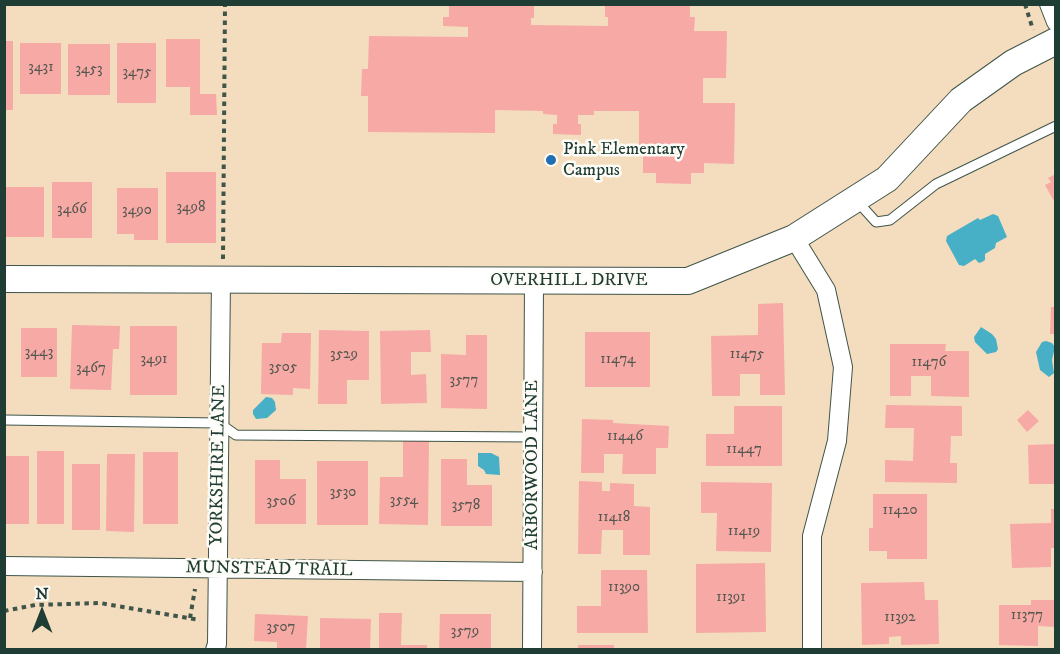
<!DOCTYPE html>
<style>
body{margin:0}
#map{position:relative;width:1060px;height:654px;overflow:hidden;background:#f4dcbe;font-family:"IM FELL DW Pica",serif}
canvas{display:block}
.frame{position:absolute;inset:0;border:6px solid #1f3d34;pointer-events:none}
.north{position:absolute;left:12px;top:582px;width:60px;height:60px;-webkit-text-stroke:4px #fdfcf7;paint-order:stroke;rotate:0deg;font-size:16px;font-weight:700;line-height:24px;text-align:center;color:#1f3d34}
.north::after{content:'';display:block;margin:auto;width:21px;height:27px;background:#1f3d34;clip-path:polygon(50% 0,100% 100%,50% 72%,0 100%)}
</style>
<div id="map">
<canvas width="1060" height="654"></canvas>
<div class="frame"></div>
<div class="north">N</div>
</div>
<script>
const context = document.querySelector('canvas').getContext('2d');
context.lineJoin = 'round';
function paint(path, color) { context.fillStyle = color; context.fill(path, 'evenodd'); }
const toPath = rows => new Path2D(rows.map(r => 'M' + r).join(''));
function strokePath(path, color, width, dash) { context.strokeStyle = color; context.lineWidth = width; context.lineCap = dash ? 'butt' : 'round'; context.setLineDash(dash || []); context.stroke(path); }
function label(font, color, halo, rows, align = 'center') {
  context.font = font + ' "IM FELL DW Pica",serif'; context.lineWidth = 5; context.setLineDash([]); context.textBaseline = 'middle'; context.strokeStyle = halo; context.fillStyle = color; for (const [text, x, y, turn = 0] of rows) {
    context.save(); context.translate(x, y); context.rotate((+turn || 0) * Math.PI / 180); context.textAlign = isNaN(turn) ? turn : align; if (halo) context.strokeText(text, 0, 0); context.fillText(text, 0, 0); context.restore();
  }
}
paint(toPath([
 [993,214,998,216,1007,237,996,243,995,248,985,254,985,260,982,262,979,263,975,259,964,266,959,265,946,241,947,236,978,218,980,220],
 [981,327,992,334,996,339,998,349,996,352,987,354,975,342,974,337],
 [1046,341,1052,343,1055,347,1052,360,1054,373,1049,377,1040,370,1036,352,1042,342],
 [266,397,272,398,275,402,276,410,267,418,256,419,253,414,253,410],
 [478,453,491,453,499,457,500,475,486,474,484,470,478,466]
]), '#47afc6');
paint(toPath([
 [449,4,534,4,534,18,531,18,531,25,608,26,608,17,605,17,605,4,690,4,690,17,695,17,694,31,727,31,726,78,703,78,703,103,735,103,734,164,704,163,704,173,691,173,691,184,656,183,656,173,643,173,643,153,639,153,639,111,594,111,594,115,578,115,578,124,581,124,581,135,553,134,553,124,557,124,557,115,543,114,543,111,495,110,495,133,368,132,368,96,361,96,362,69,368,69,369,36,468,37,468,27,443,26,443,17,449,17],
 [166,39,200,39,200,94,216,94,217,115,190,115,190,87,166,87],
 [4,41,13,41,13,110,4,110],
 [20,43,61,43,61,94,20,94],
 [117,43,156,43,156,103,117,103],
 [68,44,110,44,110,95,68,95],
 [166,172,216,172,216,243,166,243],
 [1056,174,1056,205,1045,185,1051,182,1048,178],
 [52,182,92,182,92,238,52,238],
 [4,187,44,187,44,237,4,237],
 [117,188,158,188,158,240,134,240,134,234,117,234],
 [783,303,785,395,760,395,760,374,740,374,740,396,712,396,711,336,758,335,758,304],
 [1051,307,1056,307,1056,334,1050,334],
 [72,325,120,326,119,349,113,349,111,390,70,389],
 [130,326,177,326,177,395,130,395],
 [21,328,57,328,57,377,21,377],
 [319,330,369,331,369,380,347,380,347,404,318,404],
 [430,330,431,352,411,352,411,375,426,374,427,403,381,404,380,331],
 [585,332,650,332,650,387,585,387],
 [282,333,311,333,310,389,293,388,293,395,261,394,262,343,281,343],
 [466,335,487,335,487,409,441,408,441,354,466,355],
 [890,344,946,344,945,351,969,351,969,397,931,396,931,376,911,376,911,396,890,396],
 [886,405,962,406,962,436,951,436,950,463,957,463,957,483,885,482,885,460,913,461,914,428,885,428],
 [734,406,782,406,782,466,706,466,706,434,734,434],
 [1028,410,1039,421,1027,432,1017,420],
 [582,419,613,420,613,423,669,426,668,448,656,448,656,474,622,474,623,454,604,454,604,473,581,473],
 [403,441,429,441,428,525,379,524,380,477,403,477],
 [1056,444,1056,484,1029,484,1028,445],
 [37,451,64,451,64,524,37,524],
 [143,452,178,452,178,524,143,524],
 [107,454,135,454,134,532,106,531],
 [4,456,29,456,29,524,4,524],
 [441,459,467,459,467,485,492,485,492,526,441,526],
 [255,460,280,460,280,479,306,479,306,524,255,524],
 [317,461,368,461,368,525,317,525],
 [72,464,100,464,100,530,72,530],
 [579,481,602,482,602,491,610,491,610,483,634,484,634,506,650,507,650,555,623,555,623,530,602,530,601,554,578,554],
 [701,482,772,483,771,552,716,551,717,513,701,513],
 [873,494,927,494,927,559,887,559,887,551,869,551,869,528,873,528],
 [1051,509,1056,509,1056,548,1051,548,1051,567,1012,568,1010,524,1051,523],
 [765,563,766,632,696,633,696,564],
 [601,570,647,570,648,633,577,633,577,606,601,606],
 [924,582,925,600,938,600,939,644,901,645,901,636,889,637,889,644,862,645,861,583],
 [1031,600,1056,600,1056,627,1038,626,1038,646,999,645,999,605,1031,605],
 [379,613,402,613,401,645,427,645,427,650,379,650],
 [255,614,308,616,306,650,277,650,277,642,254,641],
 [440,614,491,614,491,650,439,650],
 [320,618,371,619,370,650,320,650],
 [578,645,614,645,614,650,578,650]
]), '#f7a9a5');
const lane = toPath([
 [857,201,876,222,890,220,936,184,1056,126],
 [4,420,219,423,236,435,533,437]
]);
const street = toPath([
 [1049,4,1056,22],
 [794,238,826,290,843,367,837,441,812,536,812,650],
 [4,566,533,572],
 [215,650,217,644,221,280],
 [532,650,534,281]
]);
const secondary = toPath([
 [4,279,688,281,794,238,887,179,961,100,1013,63,1056,41]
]);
strokePath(lane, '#3f5549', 11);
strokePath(street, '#3f5549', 20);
strokePath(secondary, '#3f5549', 28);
strokePath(toPath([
 [1025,4,1033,30],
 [223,259,225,4],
 [4,611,35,605,100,603,200,620],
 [190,618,195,589]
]), '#3f5549', 4, [4.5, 4.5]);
strokePath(lane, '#fff', 9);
strokePath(street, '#fff', 18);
strokePath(secondary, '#fff', 26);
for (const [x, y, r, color] of [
 [551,160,6,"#1f6fb2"]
]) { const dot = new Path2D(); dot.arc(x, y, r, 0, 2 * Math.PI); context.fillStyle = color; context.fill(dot); strokePath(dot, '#fdfcf7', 2); }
label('15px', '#555850', null, [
 ["3431",41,68],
 ["3453",89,70],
 ["3475",137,73],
 ["3498",191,208],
 ["3466",72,210],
 ["3490",137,211],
 ["3443",39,353],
 ["3529",344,355],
 ["11475",747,355],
 ["3491",154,360],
 ["11474",618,360],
 ["11476",929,363],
 ["3505",283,368],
 ["3467",91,369],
 ["3577",464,381],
 ["11446",625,437],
 ["11447",744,450],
 ["3530",343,493],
 ["3554",404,501],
 ["3506",281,502],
 ["3578",466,506],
 ["11420",900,511],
 ["11418",614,518],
 ["11419",744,532],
 ["11390",624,588],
 ["11391",731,598],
 ["11377",1027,616],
 ["11392",900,618],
 ["3507",281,628],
 ["3579",465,632]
]);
label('18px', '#1f3d34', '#fdfcf7', [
 ["Pink Elementary",563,150],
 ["Campus",563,171]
], 'left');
label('18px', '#1f3d34', '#fdfcf7', [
 ["OVERHILL DRIVE",569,281],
 ["YORKSHIRE LANE",219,465,-89],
 ["ARBORWOOD LANE",533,465,-90],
 ["MUNSTEAD TRAIL",269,570,1]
]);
</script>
